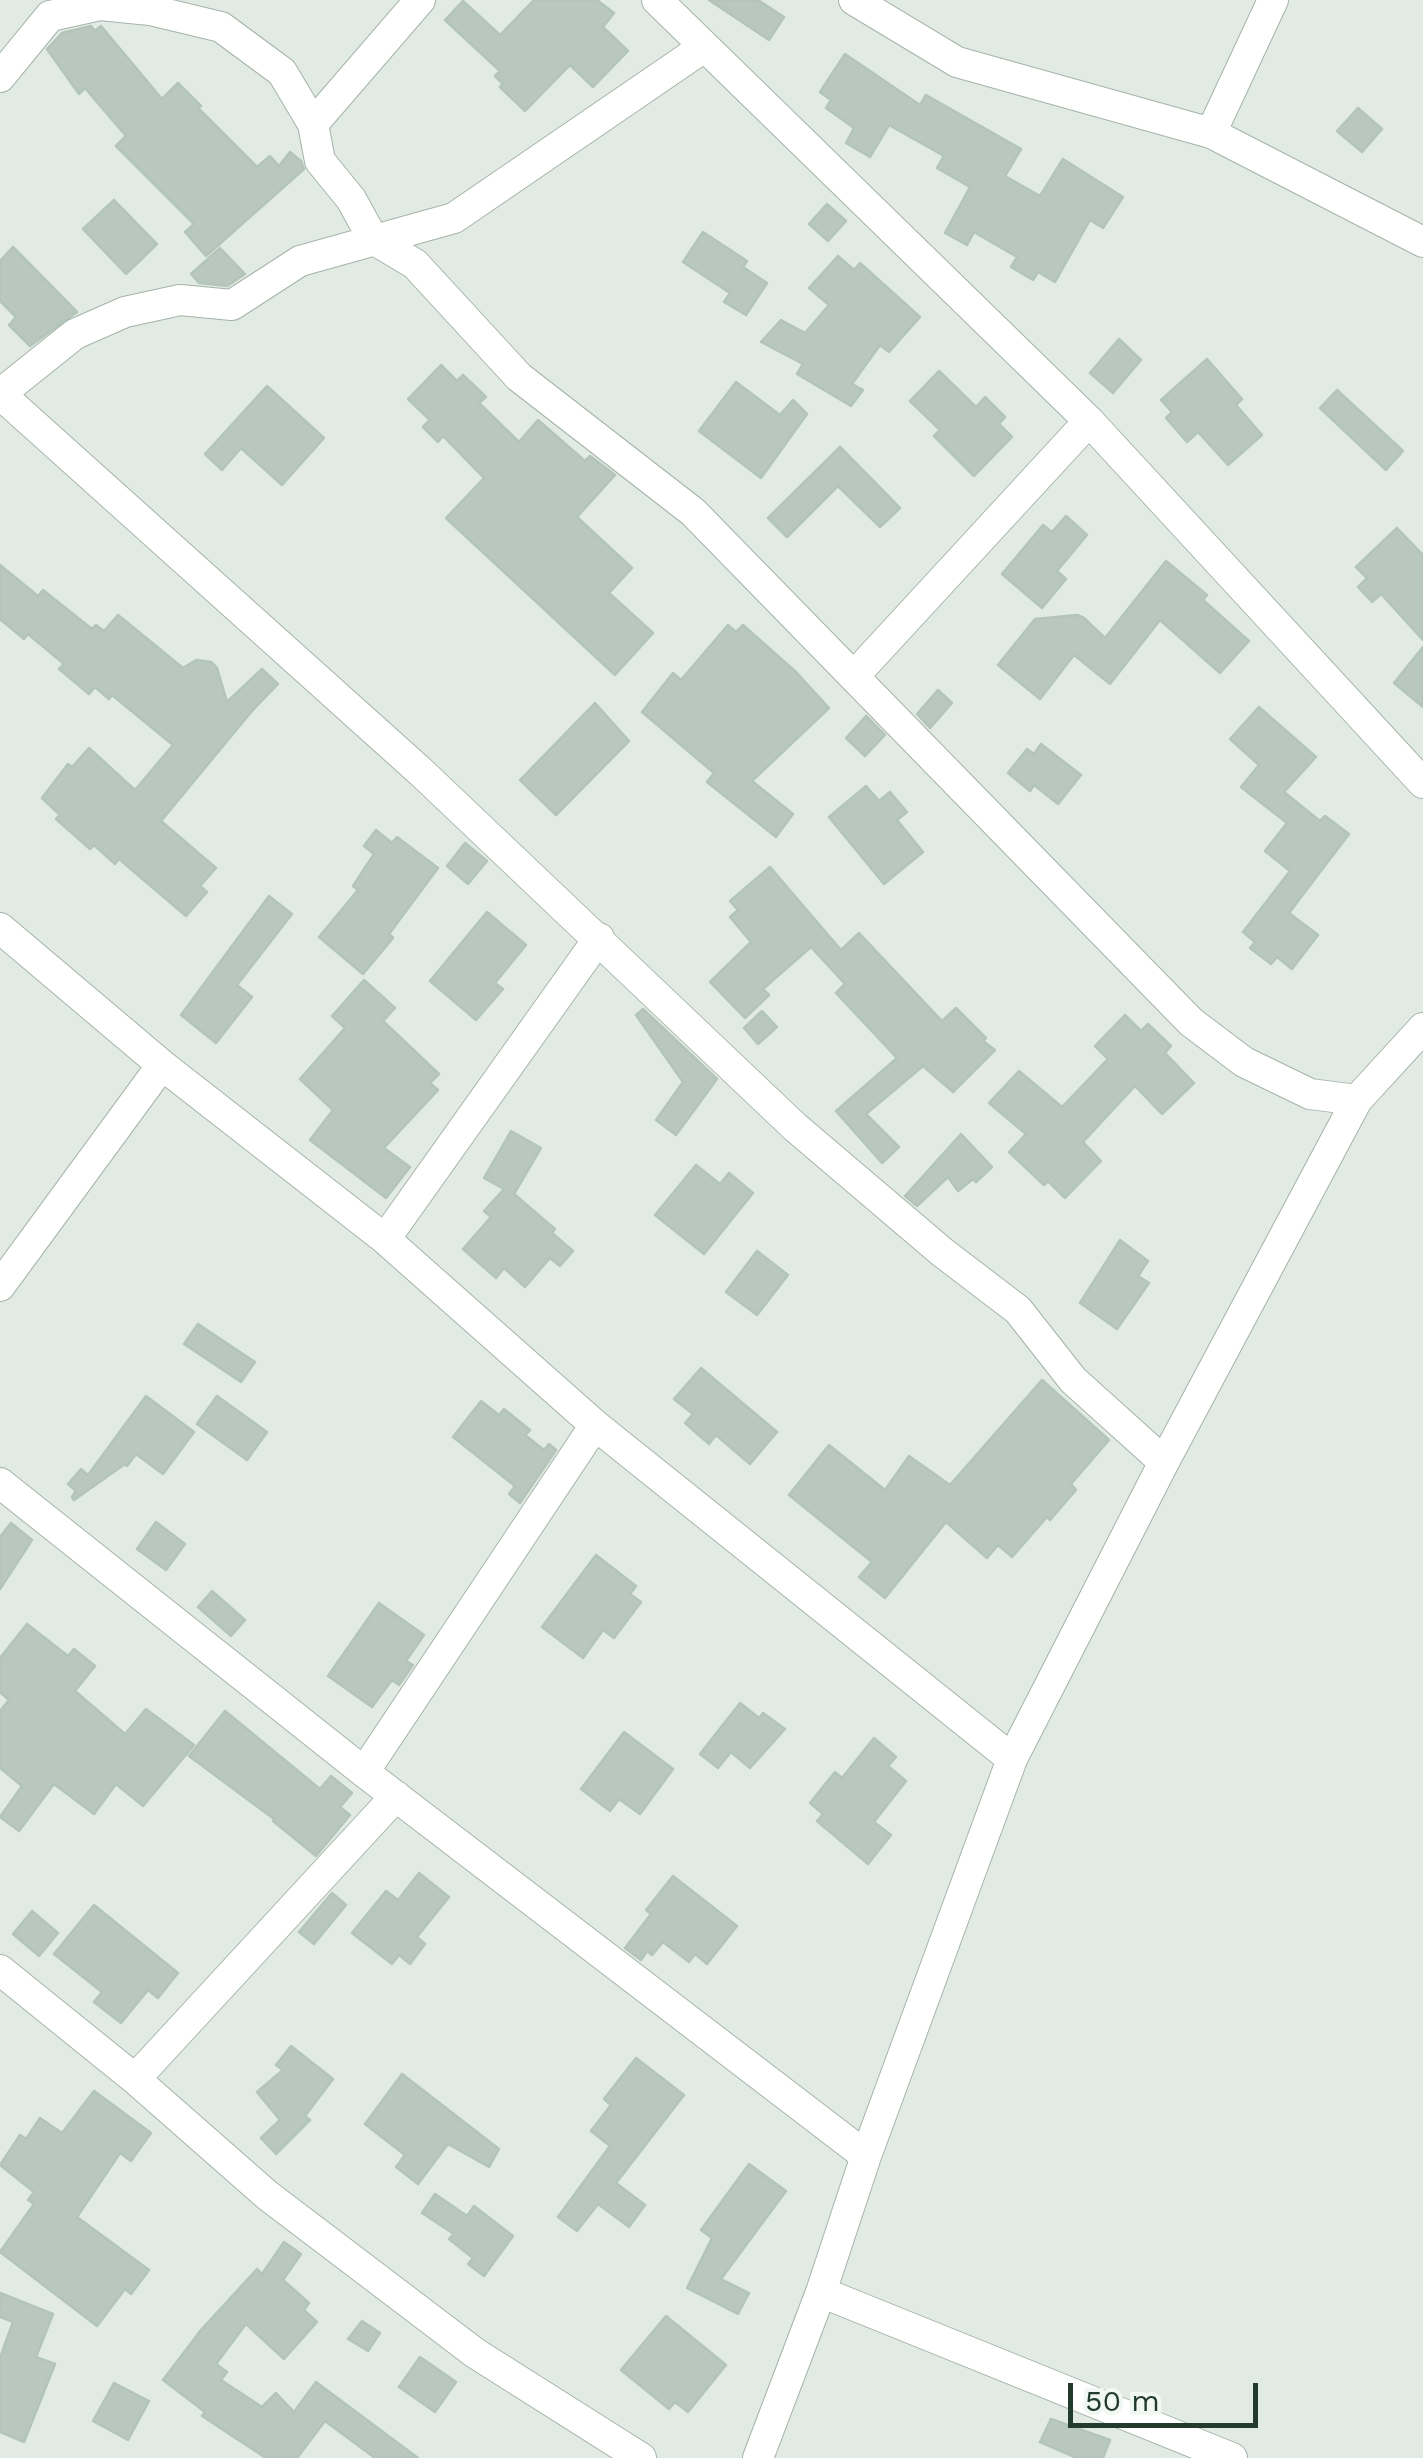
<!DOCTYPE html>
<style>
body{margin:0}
#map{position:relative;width:1423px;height:2458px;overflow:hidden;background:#e1ebe4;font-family:"Work Sans",sans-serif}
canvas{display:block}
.scale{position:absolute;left:1068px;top:2383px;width:190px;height:45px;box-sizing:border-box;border:5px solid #223b2e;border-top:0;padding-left:12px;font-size:30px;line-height:35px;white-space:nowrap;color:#223b2e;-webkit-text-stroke:8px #f1f7f3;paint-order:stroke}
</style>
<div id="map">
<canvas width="1423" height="2458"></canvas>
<div class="scale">50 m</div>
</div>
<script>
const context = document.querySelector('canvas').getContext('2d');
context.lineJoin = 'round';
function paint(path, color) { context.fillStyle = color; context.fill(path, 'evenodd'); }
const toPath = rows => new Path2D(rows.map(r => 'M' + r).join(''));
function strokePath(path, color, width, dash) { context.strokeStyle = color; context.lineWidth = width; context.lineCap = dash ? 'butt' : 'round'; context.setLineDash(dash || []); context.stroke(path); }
const building = toPath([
 [534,0,597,0,614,13,603,27,628,51,593,87,570,65,525,111,500,87,503,84,495,76,500,71,445,20,463,1,500,35,534,0],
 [709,0,758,0,784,17,769,40,709,0],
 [91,26,95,31,101,26,162,99,178,83,201,106,198,108,257,167,270,156,279,166,290,152,301,161,304,169,206,256,185,232,194,224,116,146,126,136,85,88,79,94,47,49,62,33,91,26],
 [845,54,920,105,926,95,1021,149,1005,176,1040,196,1063,159,1123,197,1103,228,1090,220,1055,282,1038,272,1033,280,1011,267,1017,257,974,232,967,245,945,233,970,187,937,168,944,156,889,125,870,157,846,143,854,128,826,108,831,100,820,92,845,54],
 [1358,108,1382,129,1362,152,1337,131,1358,108],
 [114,200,157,244,126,274,83,229,114,200],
 [827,204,846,221,828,241,809,224,827,204],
 [703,232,747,261,743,267,767,283,746,315,724,302,730,293,683,262,703,232],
 [13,247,77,312,30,346,9,325,16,317,0,301,0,261,13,247],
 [220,248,245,274,227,286,199,283,191,274,220,248],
 [838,256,854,270,860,263,920,317,889,352,880,345,852,384,863,390,851,406,797,374,803,364,761,342,781,320,805,333,829,305,809,288,838,256],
 [1119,339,1141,360,1113,393,1090,373,1119,339],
 [1207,359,1242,399,1236,405,1262,435,1228,465,1198,432,1187,442,1166,418,1172,412,1161,400,1207,359],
 [441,365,457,381,463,375,486,397,479,403,519,442,538,420,585,461,590,456,615,475,577,517,632,568,609,593,653,633,615,675,446,518,484,478,443,436,438,442,423,427,430,420,408,399,441,365],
 [939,371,976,407,985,397,1005,417,999,424,1012,437,974,476,934,436,940,430,910,401,939,371],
 [736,382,780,415,793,400,807,414,761,478,699,431,736,382],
 [267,386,324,438,282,485,241,448,222,470,205,454,267,386],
 [1337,390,1403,451,1386,470,1320,408,1337,390],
 [840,447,900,508,880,527,838,486,787,537,768,518,840,447],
 [1066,516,1087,535,1057,571,1066,579,1042,608,1002,574,1043,525,1052,532,1066,516],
 [1397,528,1423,555,1423,640,1381,594,1372,602,1358,587,1367,578,1356,567,1397,528],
 [1166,561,1207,595,1203,600,1249,641,1220,673,1160,620,1110,684,1074,655,1040,699,998,665,1035,619,1077,615,1084,618,1105,638,1166,561],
 [0,565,38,596,43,590,92,629,96,625,104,631,118,615,183,668,196,660,211,662,217,668,227,702,262,669,278,684,252,711,161,821,216,868,200,886,207,892,186,916,119,859,115,864,94,845,90,849,56,819,60,815,42,798,68,764,72,767,89,748,135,790,173,745,112,695,109,699,95,687,89,694,59,669,64,664,28,634,24,639,0,619,0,565],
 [728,625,736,632,743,625,796,672,829,708,752,781,793,814,776,837,707,782,714,773,642,712,673,673,681,680,728,625],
 [1423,647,1423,707,1394,683,1423,647],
 [938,690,952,703,930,728,917,714,938,690],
 [595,703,629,741,556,815,520,780,595,703],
 [1259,707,1316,757,1284,792,1320,821,1325,816,1349,834,1289,913,1318,935,1292,969,1277,957,1271,964,1250,948,1255,942,1243,932,1290,871,1265,851,1287,823,1241,787,1259,765,1230,739,1259,707],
 [866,716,885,735,865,756,846,738,866,716],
 [1041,744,1081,775,1058,804,1034,785,1030,791,1008,773,1027,749,1034,754,1041,744],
 [866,786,879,801,890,792,907,812,897,820,923,852,884,884,829,817,866,786],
 [376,830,392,843,397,837,438,868,389,934,393,938,363,974,319,937,358,890,353,886,374,854,364,846,376,830],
 [465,843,487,861,468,884,447,866,465,843],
 [770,867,841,950,859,933,942,1021,956,1008,986,1038,983,1041,995,1050,953,1092,923,1066,866,1114,899,1147,882,1163,836,1111,897,1058,836,993,845,984,811,947,763,989,769,995,745,1018,710,982,751,942,730,917,738,910,730,901,770,867],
 [269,896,292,914,237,985,252,997,216,1043,181,1015,269,896],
 [487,912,526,945,495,983,503,989,476,1020,430,981,487,912],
 [364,980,395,1008,383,1021,439,1074,430,1083,438,1090,384,1148,410,1167,386,1198,310,1140,333,1110,300,1079,345,1028,332,1016,364,980],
 [643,1009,717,1079,676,1135,656,1120,683,1082,636,1015,643,1009],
 [762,1011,777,1027,758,1044,744,1028,762,1011],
 [1125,1015,1141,1031,1148,1024,1171,1046,1165,1053,1194,1083,1162,1114,1135,1086,1083,1142,1101,1161,1065,1198,1048,1181,1044,1185,1009,1152,1026,1134,989,1103,1019,1071,1062,1107,1108,1059,1095,1046,1125,1015],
 [511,1131,541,1148,514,1194,555,1229,552,1233,573,1251,560,1266,550,1258,525,1287,504,1268,496,1278,463,1249,491,1217,484,1211,504,1189,484,1178,511,1131],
 [961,1134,992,1167,976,1182,973,1179,958,1191,948,1177,917,1206,905,1196,961,1134],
 [696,1165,720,1184,729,1173,753,1193,704,1254,655,1215,696,1165],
 [1120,1240,1148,1261,1138,1276,1149,1283,1117,1329,1080,1303,1120,1240],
 [757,1251,788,1275,757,1315,726,1292,757,1251],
 [198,1324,255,1362,241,1382,184,1344,198,1324],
 [701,1368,777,1432,750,1464,716,1435,709,1444,685,1423,693,1414,674,1399,701,1368],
 [1042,1380,1109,1440,1071,1484,1076,1490,1050,1520,1047,1517,1012,1557,998,1545,987,1558,946,1522,885,1598,859,1577,872,1562,789,1495,829,1445,885,1490,909,1456,950,1485,1042,1380],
 [146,1396,194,1432,163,1474,136,1454,127,1466,125,1464,74,1500,72,1497,76,1491,68,1484,81,1469,88,1475,146,1396],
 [217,1396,267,1432,247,1460,197,1424,217,1396],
 [481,1401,499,1415,504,1409,530,1430,525,1435,544,1450,549,1444,556,1450,520,1503,509,1494,515,1486,453,1437,481,1401],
 [156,1522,185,1544,166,1570,137,1549,156,1522],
 [11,1523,32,1540,0,1589,0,1537,11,1523],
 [596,1555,636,1586,630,1594,641,1602,614,1638,603,1630,583,1658,542,1627,596,1555],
 [212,1591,245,1620,231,1636,198,1607,212,1591],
 [379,1603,424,1635,406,1661,413,1665,399,1685,392,1680,372,1707,328,1676,379,1603],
 [27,1624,68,1656,74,1649,95,1666,75,1691,125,1734,146,1709,194,1745,143,1806,116,1784,94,1814,54,1784,19,1831,0,1817,22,1786,0,1768,0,1711,9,1700,0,1692,0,1658,27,1624],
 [740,1703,759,1718,763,1713,785,1729,750,1768,731,1752,718,1768,700,1754,740,1703],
 [225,1711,320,1789,331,1776,352,1793,340,1807,350,1815,316,1856,273,1821,274,1819,189,1756,225,1711],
 [624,1732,673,1769,640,1814,619,1799,610,1811,581,1789,624,1732],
 [874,1738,896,1757,888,1766,906,1781,874,1822,891,1835,868,1864,817,1821,823,1814,810,1803,835,1772,842,1778,874,1738],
 [419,1873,449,1897,417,1937,425,1944,410,1964,399,1955,392,1964,352,1933,386,1891,398,1900,419,1873],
 [673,1876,737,1926,707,1964,695,1954,689,1962,663,1942,652,1955,647,1951,641,1960,625,1948,651,1914,646,1910,673,1876],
 [332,1893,346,1905,314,1944,299,1932,332,1893],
 [94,1905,178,1973,158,1998,148,1990,121,2023,94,2002,102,1992,54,1954,94,1905],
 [32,1911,58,1933,39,1956,13,1934,32,1911],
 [291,2046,333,2079,305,2116,310,2120,276,2154,261,2138,280,2120,257,2092,283,2070,276,2065,291,2046],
 [636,2058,684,2095,616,2183,645,2205,629,2227,598,2204,577,2231,558,2217,610,2146,591,2131,611,2105,604,2099,636,2058],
 [402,2074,499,2149,489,2167,448,2144,418,2184,396,2167,405,2155,365,2124,402,2074],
 [94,2091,151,2133,131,2161,120,2153,77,2217,149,2270,131,2294,125,2289,97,2326,0,2252,34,2204,28,2200,34,2192,0,2165,20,2135,26,2139,40,2118,62,2133,94,2091],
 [749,2164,786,2191,721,2279,749,2293,738,2314,687,2288,712,2238,701,2230,749,2164],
 [435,2194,467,2216,474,2206,513,2236,484,2276,468,2264,473,2258,449,2239,454,2234,422,2213,435,2194],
 [284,2242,301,2254,283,2280,309,2303,304,2310,317,2322,284,2359,246,2324,216,2364,227,2372,221,2380,262,2407,276,2393,294,2412,316,2382,418,2458,375,2458,325,2421,297,2458,266,2458,202,2416,205,2412,163,2380,201,2330,257,2269,262,2274,284,2242],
 [0,2293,53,2314,36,2357,55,2364,24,2442,0,2432,0,2358,13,2322,0,2317,0,2293],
 [666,2316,726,2365,688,2412,675,2402,669,2409,621,2370,666,2316],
 [362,2321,380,2333,368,2351,348,2339,362,2321],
 [420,2357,456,2382,435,2412,399,2387,420,2357],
 [114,2383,149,2401,128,2440,93,2421,114,2383],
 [1051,2419,1110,2440,1103,2458,1077,2458,1040,2442,1051,2419]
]);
paint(building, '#b9c8bf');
strokePath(building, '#b3c4b9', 2.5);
const minor = toPath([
 [657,0,1089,421,1423,783],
 [854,0,957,62,1211,133,1423,242],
 [704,47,454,218,300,261,232,305,180,300,125,312,75,334,0,394,421,772,795,1127,942,1252,1018,1310,1073,1380,1164,1462],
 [0,77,50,16,100,5,150,10,221,27,282,72,313,124,320,161,351,199,373,239,415,264,519,377,693,512,1191,1022,1244,1062,1310,1094,1357,1100],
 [313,124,420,0],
 [1211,133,1273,0],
 [854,676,1089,421],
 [0,928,162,1065,385,1239,595,1425,1012,1759],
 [385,1239,599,938],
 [0,1286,162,1065],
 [0,1483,364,1772,866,2156],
 [364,1772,595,1425],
 [0,1970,135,2079,267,2195,475,2353,641,2458],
 [135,2079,396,1796],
 [821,2292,1232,2458],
 [758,2458,821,2292,866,2156,1012,1759,1164,1462,1357,1100,1423,1028]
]);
strokePath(minor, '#a4b3aa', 32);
strokePath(minor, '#fff', 30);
</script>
